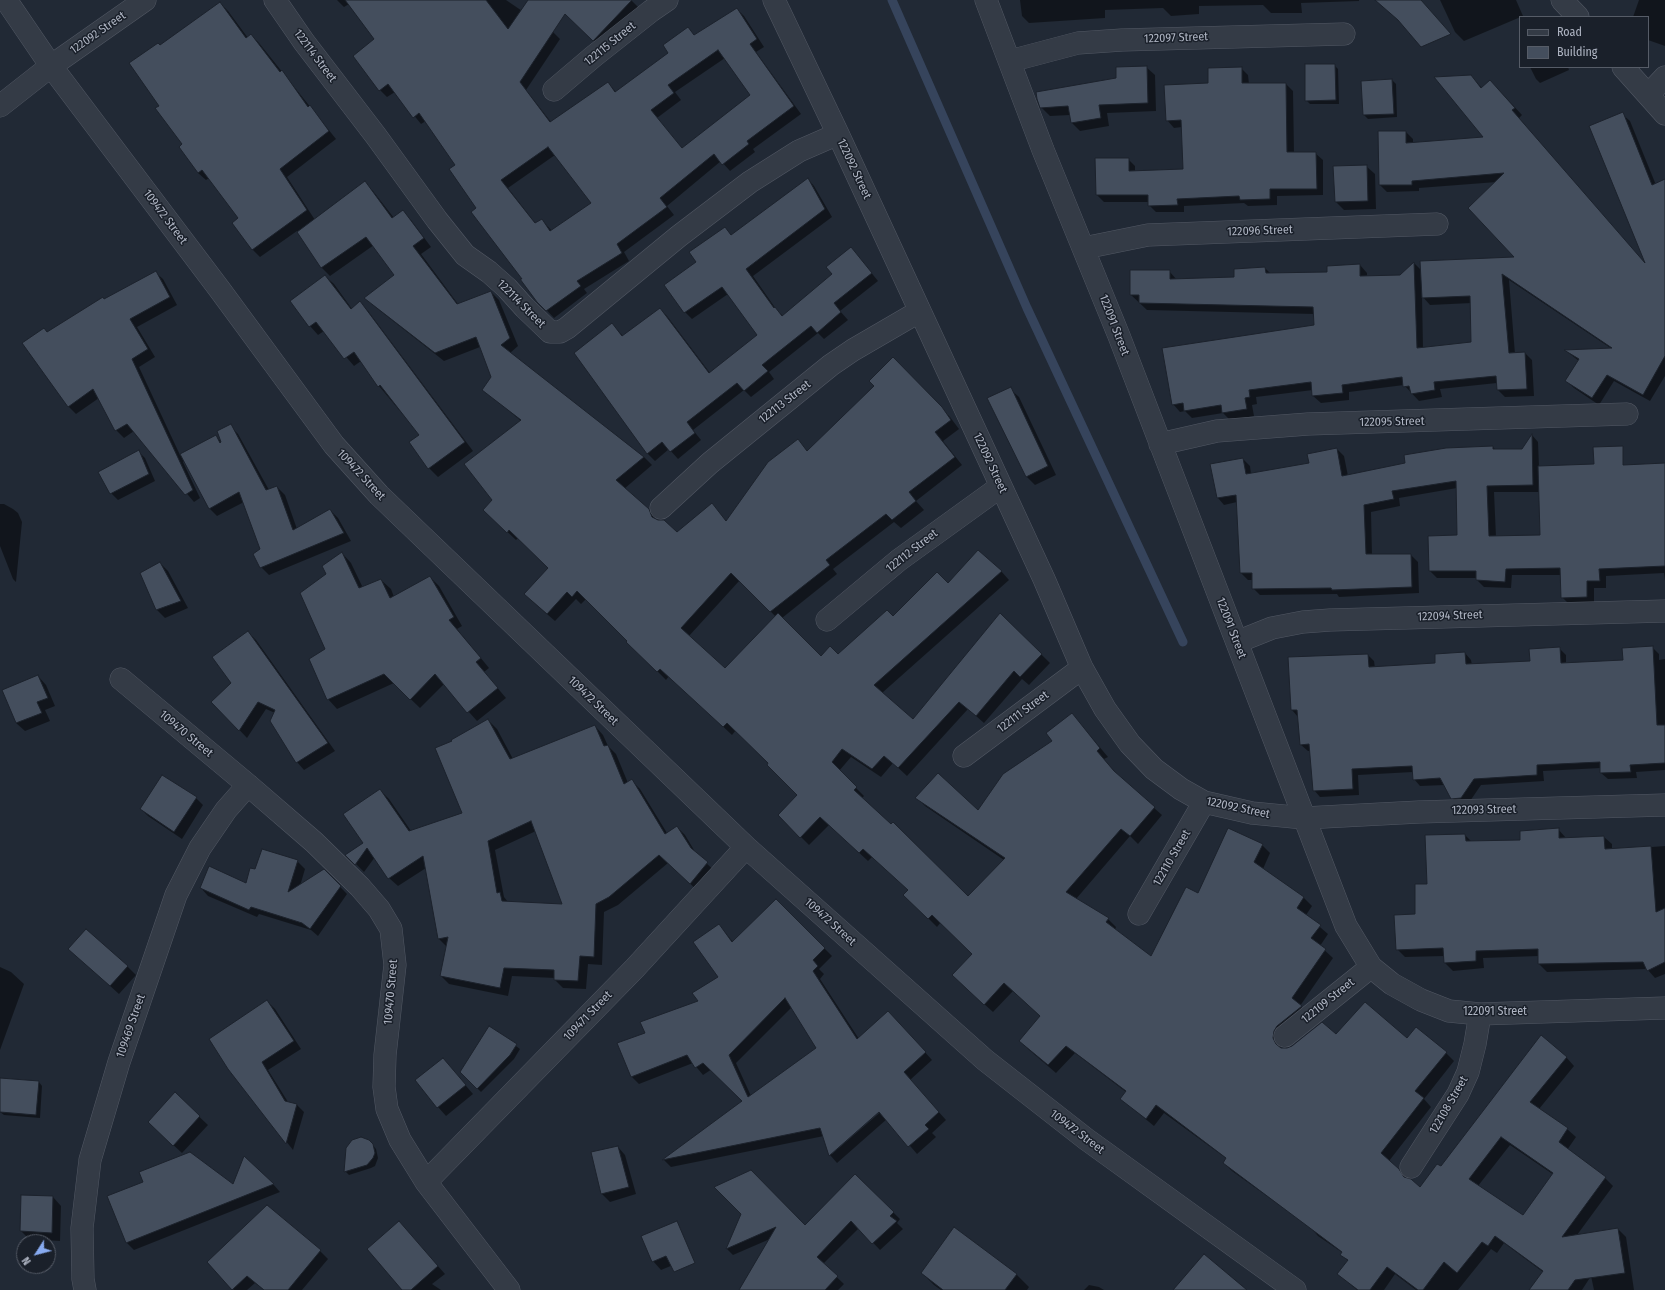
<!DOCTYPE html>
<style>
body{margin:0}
#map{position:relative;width:1665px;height:1290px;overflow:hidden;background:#212935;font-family:"Fira Sans Condensed",sans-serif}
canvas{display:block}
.legend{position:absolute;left:1519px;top:16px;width:130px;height:52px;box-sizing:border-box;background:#1a202a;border:1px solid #565c67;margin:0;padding:5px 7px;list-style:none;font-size:12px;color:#afb5c3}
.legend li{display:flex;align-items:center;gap:8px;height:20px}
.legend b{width:20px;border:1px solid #565c67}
.north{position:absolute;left:16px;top:1234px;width:40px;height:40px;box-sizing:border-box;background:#1a202a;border:1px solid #565c67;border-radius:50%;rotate:234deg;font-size:11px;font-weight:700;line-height:16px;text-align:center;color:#afb5c3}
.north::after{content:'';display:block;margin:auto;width:14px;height:18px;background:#87aaf0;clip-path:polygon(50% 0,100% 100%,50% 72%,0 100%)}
</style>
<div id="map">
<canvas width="1665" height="1290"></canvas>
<ul class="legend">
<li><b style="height:5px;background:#343b46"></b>Road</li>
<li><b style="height:11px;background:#444e5d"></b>Building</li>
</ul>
<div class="north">N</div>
</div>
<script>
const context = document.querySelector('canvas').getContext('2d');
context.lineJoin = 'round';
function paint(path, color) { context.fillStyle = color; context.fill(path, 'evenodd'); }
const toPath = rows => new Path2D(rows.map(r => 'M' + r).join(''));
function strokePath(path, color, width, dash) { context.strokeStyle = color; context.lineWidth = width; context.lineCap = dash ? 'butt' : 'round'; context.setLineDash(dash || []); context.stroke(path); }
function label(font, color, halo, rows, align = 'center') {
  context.font = font + ' "Fira Sans Condensed",sans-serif'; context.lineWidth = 3; context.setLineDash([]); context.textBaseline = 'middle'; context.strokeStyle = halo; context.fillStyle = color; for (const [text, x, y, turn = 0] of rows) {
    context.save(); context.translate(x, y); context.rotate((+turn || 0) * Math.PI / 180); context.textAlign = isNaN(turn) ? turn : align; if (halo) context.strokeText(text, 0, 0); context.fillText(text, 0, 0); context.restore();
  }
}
paint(toPath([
 [337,0,506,0,553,32,560,39,526,90,551,122,608,83,616,92,670,53,688,29,695,36,737,9,744,16,764,47,756,52,801,114,753,149,755,152,730,171,721,161,667,206,674,215,624,252,629,261,584,289,587,293,554,318,538,301,478,208,456,166,426,121,421,124,395,92,387,97,380,90,375,40,349,4,344,7],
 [725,58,751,96,682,149,657,118,681,100,675,92],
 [555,155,593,203,552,231,542,220,536,224,508,188],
 [557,0,631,0,639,8,601,47,555,3],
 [1020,0,1359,0,1359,1,1301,3,1302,13,1271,13,1263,5,1199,6,1199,14,1171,16,1163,8,1105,10,1105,18,1029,23,1022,16],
 [1440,0,1516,0,1523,16,1464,41,1455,32],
 [1639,0,1665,0,1665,46,1648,40,1648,17,1633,17],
 [220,3,228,11,248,38,251,35,259,43,336,139,287,177,315,220,365,183,373,191,394,218,403,212,411,220,431,247,421,254,458,304,491,292,499,300,518,346,510,353,644,457,652,465,624,489,648,510,658,521,677,533,712,504,727,522,798,440,808,452,875,386,893,359,950,417,959,429,943,441,962,465,916,501,924,510,901,528,894,522,833,569,837,574,782,618,821,657,838,656,893,617,948,584,1001,571,1009,580,882,693,913,721,1000,614,1050,663,1029,685,1022,679,984,723,968,709,907,776,893,763,881,777,851,757,839,771,864,796,862,798,968,897,1004,860,925,806,917,798,978,812,1053,741,1072,714,1108,757,1104,759,1119,777,1162,815,1138,844,1130,836,1076,899,1108,919,1116,927,1115,930,1151,957,1198,895,1262,845,1270,853,1263,869,1304,898,1312,906,1306,915,1328,934,1320,946,1333,958,1300,1006,1310,1015,1281,1040,1281,1049,1287,1049,1337,1036,1408,1040,1446,1053,1454,1061,1424,1099,1431,1107,1389,1161,1420,1189,1441,1168,1566,1057,1574,1066,1539,1109,1567,1129,1576,1137,1567,1150,1605,1178,1613,1186,1577,1235,1618,1229,1626,1237,1634,1290,1594,1290,1591,1276,1582,1290,1542,1290,1543,1272,1504,1243,1497,1253,1491,1249,1458,1290,1416,1290,1395,1274,1384,1290,1357,1290,1338,1274,1348,1261,1342,1255,1343,1253,1318,1236,1310,1227,1232,1171,1224,1163,1227,1159,1164,1113,1154,1126,1121,1099,1126,1092,1075,1053,1056,1073,1028,1049,1020,1041,1041,1017,1013,991,993,1012,961,983,973,954,941,922,937,927,905,895,909,890,872,857,868,861,829,825,809,845,779,815,798,795,770,763,736,730,732,735,669,676,666,680,586,599,581,604,576,599,555,621,533,602,549,568,518,538,516,540,484,510,493,500,521,421,483,389,493,378,480,347,444,361,374,306,366,298,396,275,374,245,330,276,322,268,297,231,260,257,253,250,234,223,240,219,209,178,206,180,198,173,184,144,160,106,160,46],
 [740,580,776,617,725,670,689,636],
 [1510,1145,1554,1175,1523,1217,1478,1186],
 [1334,65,1338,69,1339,104,1310,104,1306,100],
 [1146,67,1155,75,1156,111,1107,113,1109,126,1080,131,1072,123,1070,115,1050,116,1041,107],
 [1530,67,1568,67,1569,70,1540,83,1536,79],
 [1241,68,1248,75,1249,84,1286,84,1293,91,1294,153,1315,153,1323,160,1323,195,1277,196,1277,205,1248,206,1244,203,1184,206,1184,212,1156,212,1149,205,1149,202,1104,202,1097,195,1128,159,1135,166,1135,172,1184,170,1182,127,1174,128,1167,120,1209,84],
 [1471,76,1482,88,1497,88,1522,115,1519,118,1646,265,1622,114,1630,121,1656,185,1665,180,1665,376,1650,401,1614,381,1599,405,1574,388,1566,381,1579,361,1566,351,1612,349,1509,280,1515,354,1525,353,1532,360,1534,396,1505,397,1498,390,1497,383,1440,389,1442,397,1419,401,1404,385,1349,392,1349,400,1321,403,1313,396,1313,390,1256,397,1257,404,1252,405,1254,416,1230,420,1223,413,1192,418,1185,411,1180,412,1173,404,1315,325,1314,314,1147,310,1131,295,1169,271,1177,280,1235,278,1265,268,1271,274,1328,273,1360,265,1367,273,1367,277,1400,276,1414,263,1422,271,1516,258,1497,182,1419,188,1419,191,1387,192,1380,185,1406,132,1413,139,1413,144,1485,138],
 [1422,296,1430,305,1472,303,1472,343,1423,348],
 [1392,80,1396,84,1397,117,1368,119,1364,115],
 [1366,166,1375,174,1376,209,1344,210,1336,202],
 [808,179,814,186,832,217,753,276,776,309,783,316,857,255,878,281,840,311,848,320,824,339,818,333,769,372,774,379,751,397,744,390,693,430,701,440,678,459,669,449,655,461,648,454,575,353,612,324,623,336,660,309,667,316,710,373,758,335,728,294,692,319,685,312,698,262,725,228,732,236],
 [155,272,163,279,177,305,137,327,155,357,139,367,180,455,216,436,222,443,230,426,238,434,269,490,277,487,285,495,297,529,330,510,338,518,351,541,269,575,261,567,262,550,244,502,217,516,209,508,185,461,183,462,200,498,194,502,134,431,124,438,116,430,99,398,76,414,68,406,47,332],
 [325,276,334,284,352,309,360,303,368,311,473,451,438,477,429,468,410,442,420,435,379,386,361,361,354,366,324,331,318,335,310,326],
 [1010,389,1019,397,1056,475,1035,485,1026,476],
 [1532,435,1538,442,1539,467,1665,470,1665,581,1664,573,1606,576,1606,588,1594,588,1594,603,1569,604,1562,597,1561,575,1512,575,1511,588,1484,587,1477,580,1477,578,1437,578,1430,571,1458,536,1457,488,1399,498,1400,506,1371,512,1372,555,1411,555,1418,562,1419,593,1339,597,1337,594,1260,595,1253,588,1253,580,1248,580,1241,573,1237,502,1224,505,1218,498,1243,459,1250,466,1251,474,1310,464,1337,449,1344,456,1348,476,1493,447,1496,450,1523,450],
 [1494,492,1540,492,1541,536,1496,537],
 [138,451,145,458,155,481,118,500,111,493],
 [0,504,4,504,13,509,18,513,22,522,16,582,13,579,0,546],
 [342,553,351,563,363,588,381,580,391,589,394,597,430,577,439,586,462,626,457,629,489,668,484,672,506,698,477,721,444,684,420,708,394,683,337,709,328,699,326,650,328,574],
 [160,563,168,571,188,608,165,618,157,610,142,573],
 [248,632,256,640,335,751,304,770,297,762,275,713,266,709,247,738,213,702,232,683],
 [1652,647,1659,654,1659,660,1665,659,1665,770,1636,772,1637,778,1608,779,1601,773,1601,768,1543,771,1544,781,1481,785,1468,804,1458,805,1452,798,1445,785,1420,786,1414,779,1413,772,1358,775,1359,795,1320,797,1314,790,1311,751,1308,751,1301,745,1298,717,1292,710,1289,658,1368,655,1374,661,1375,668,1436,664,1465,653,1471,660,1472,665,1531,662,1559,648,1566,655,1566,663,1624,661],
 [38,676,46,685,55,706,45,710,50,721,25,731,16,723],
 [488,720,497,729,513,759,595,726,603,735,608,746,616,754,628,783,632,781,640,789,667,833,677,827,685,835,697,855,715,871,699,892,668,863,618,905,604,912,602,965,588,964,586,989,563,988,555,980,555,978,512,976,508,996,449,984,441,976,447,947,439,939,426,868,398,886,389,878,375,857,364,872,347,855,365,843,380,790,389,799,411,831,463,813,453,741],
 [536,831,563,905,508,902,504,897,495,850],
 [196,798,203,805,182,839,148,816,141,809],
 [1558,829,1566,838,1604,837,1612,844,1612,850,1665,846,1665,974,1655,978,1647,969,1547,972,1539,964,1539,956,1483,958,1484,968,1453,971,1445,963,1445,956,1405,957,1397,949,1416,915,1428,885,1465,835,1472,842,1522,841],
 [297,861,305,869,300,886,324,870,347,894,318,936,311,930,259,914,257,917,208,896,201,888,247,884],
 [776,900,832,956,819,969,824,974,820,979,859,1039,896,1020,932,1060,910,1080,946,1120,932,1133,936,1137,917,1154,887,1119,837,1163,830,1155,824,1136,671,1167,664,1160,744,1101,712,1069,703,1075,693,1063,639,1084,632,1077,646,1034,699,1002,719,977,719,925,733,942],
 [792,1007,818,1048,751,1096,736,1063],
 [882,1108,884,1109,832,1154,832,1152],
 [69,949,127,966,136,975,119,994],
 [0,967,11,972,24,984,0,1050],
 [267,1001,275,1009,301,1049,268,1070,288,1102,297,1105,304,1112,293,1150,229,1069],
 [490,1027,520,1049,514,1059,481,1092,461,1072],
 [443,1059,473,1094,446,1116,438,1107],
 [39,1082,42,1086,40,1118,4,1115,0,1112,0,1109],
 [175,1094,208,1125,182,1153,157,1130],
 [369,1141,376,1149,378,1158,375,1166,371,1168,349,1175,345,1171],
 [618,1147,625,1155,636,1194,610,1202,602,1194,592,1152],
 [855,1175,900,1219,897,1223,903,1229,880,1250,859,1228,823,1264,844,1284,838,1290,768,1290,770,1239,733,1255,727,1249,742,1214,805,1227],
 [144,1183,234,1185,273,1184,280,1192,134,1250,127,1243],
 [53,1197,61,1206,60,1241,29,1239,21,1231],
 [399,1222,445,1274,432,1284,441,1290,404,1290],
 [955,1229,1017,1275,1029,1287,1027,1290,941,1290,934,1285,922,1273],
 [672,1236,690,1258,661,1270,653,1261],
 [320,1251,328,1259,302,1290,264,1290,255,1283,247,1290,234,1290,208,1263],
 [1089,1285,1099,1287,1104,1290,1084,1290]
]), '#0007');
strokePath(toPath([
 [892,0,1027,308,1183,642]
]), '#36445c', 9);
const building = toPath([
 [345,0,486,0,508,29,528,0,632,0,593,41,565,14,520,82,550,122,608,82,615,92,668,53,663,45,688,27,694,35,737,8,757,39,750,44,794,106,747,141,749,144,722,165,714,154,660,198,667,207,617,244,622,253,577,281,581,286,546,311,537,302,520,279,522,279,471,212,476,208,449,169,455,165,419,113,413,118,388,84,379,91,353,56,374,39,345,0],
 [718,50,750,95,682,148,651,110,674,93,668,85,718,50],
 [548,147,591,203,550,231,542,219,535,223,501,180,548,147],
 [1375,0,1421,0,1451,34,1421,47,1398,20,1375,0],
 [220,2,246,38,251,34,280,72,282,70,308,107,310,105,329,131,280,169,307,210,252,250,232,223,238,218,202,170,198,173,179,147,182,144,155,108,159,106,129,63,158,43,160,45,220,2],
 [1305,64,1335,64,1336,100,1305,101,1305,64],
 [1147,66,1148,103,1099,105,1101,118,1071,123,1068,106,1040,108,1037,99,1036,92,1116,78,1116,67,1147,66],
 [1242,67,1242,83,1286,83,1287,152,1316,152,1317,189,1270,189,1270,199,1240,200,1239,196,1177,199,1178,205,1148,206,1148,195,1096,195,1095,158,1129,158,1129,171,1183,169,1181,120,1166,121,1164,85,1208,83,1208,68,1242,67],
 [1471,75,1481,88,1490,80,1498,89,1515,108,1512,110,1645,263,1589,126,1623,112,1652,185,1665,179,1665,356,1643,395,1607,375,1592,398,1565,381,1579,359,1564,350,1612,348,1502,274,1509,353,1525,352,1527,389,1497,390,1496,376,1434,382,1435,390,1411,394,1409,386,1403,387,1402,377,1342,385,1343,393,1312,396,1311,382,1249,390,1250,397,1245,398,1247,409,1222,413,1221,405,1184,411,1183,403,1172,405,1162,348,1314,325,1313,307,1139,303,1139,295,1130,295,1130,270,1170,270,1170,279,1234,277,1234,269,1265,267,1266,273,1327,272,1327,266,1360,264,1360,276,1400,275,1414,262,1417,348,1471,342,1470,296,1422,298,1420,261,1514,257,1468,208,1504,173,1412,181,1412,185,1379,185,1378,131,1406,131,1406,143,1483,137,1434,77,1471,75],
 [1392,79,1394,114,1363,115,1361,81,1392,79],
 [1367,165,1368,201,1335,202,1333,166,1367,165],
 [808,178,825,209,746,269,774,308,775,307,782,316,832,274,826,267,851,247,872,273,834,303,841,312,817,333,811,326,762,365,768,371,744,391,737,383,687,422,695,433,670,452,662,442,647,454,574,353,612,323,622,336,660,308,709,373,757,335,722,287,684,313,664,285,696,262,689,252,725,227,731,235,808,178],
 [365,181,392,218,403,210,424,238,413,246,457,304,491,291,510,338,501,345,644,457,616,480,649,509,652,517,658,520,664,520,677,532,712,503,726,521,768,462,798,439,807,451,874,386,869,381,893,357,942,407,951,420,935,432,955,457,909,492,916,501,892,520,886,514,826,560,830,565,770,612,731,573,681,628,725,668,778,613,821,656,830,646,838,654,887,610,893,616,937,572,948,583,978,550,1002,571,874,685,913,719,1000,613,1042,654,1020,677,1014,671,976,716,959,702,898,768,884,756,872,769,842,749,832,762,857,787,854,790,891,824,893,822,968,896,1005,858,915,798,938,773,978,810,1003,774,1052,741,1046,733,1072,713,1100,748,1097,751,1114,771,1155,807,1130,836,1121,829,1066,892,1109,918,1106,922,1151,956,1186,887,1198,893,1228,828,1263,844,1254,862,1304,897,1297,908,1321,925,1311,938,1326,949,1292,998,1302,1006,1277,1026,1274,1031,1273,1038,1276,1044,1281,1048,1287,1048,1292,1046,1322,1022,1336,1034,1365,1002,1407,1038,1416,1027,1447,1052,1415,1091,1424,1098,1381,1153,1399,1169,1404,1177,1411,1179,1420,1187,1437,1164,1441,1166,1541,1035,1567,1057,1530,1102,1568,1128,1559,1142,1606,1177,1562,1237,1618,1228,1625,1273,1575,1280,1568,1290,1529,1290,1543,1271,1495,1236,1488,1246,1482,1242,1457,1273,1444,1262,1423,1290,1418,1290,1387,1267,1370,1290,1358,1290,1337,1274,1348,1260,1340,1255,1342,1252,1223,1163,1226,1158,1156,1105,1146,1119,1120,1099,1126,1091,1066,1046,1048,1065,1019,1041,1040,1016,1004,983,984,1005,952,975,972,954,932,915,928,919,903,895,908,890,863,849,859,853,820,817,800,838,778,815,797,795,767,765,768,763,727,723,723,727,660,669,657,672,626,642,627,641,577,591,572,597,567,592,547,614,524,594,548,568,509,530,507,533,483,510,492,500,464,464,521,420,482,390,491,377,476,337,435,353,364,298,394,275,366,237,321,268,297,232,365,181],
 [1501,1137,1553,1173,1523,1215,1469,1179,1501,1137],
 [156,271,170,297,130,319,148,349,132,359,193,490,185,495,127,424,115,431,93,389,68,407,22,343,44,328,47,332,103,297,104,299,156,271],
 [325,275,351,309,360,301,465,442,428,469,409,442,419,435,380,385,378,387,354,352,344,359,316,322,309,327,290,301,325,275],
 [1011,387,1048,466,1026,477,987,398,1011,387],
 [231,424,266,490,277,486,293,530,330,509,344,533,260,568,253,554,260,549,239,492,209,509,180,454,216,435,220,443,221,442,217,431,231,424],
 [1532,434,1533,485,1487,486,1489,536,1540,535,1538,466,1594,464,1593,447,1623,446,1623,465,1665,463,1665,566,1599,569,1600,581,1587,581,1587,597,1561,598,1560,568,1506,569,1505,582,1476,580,1476,571,1429,571,1428,536,1457,535,1456,481,1392,491,1394,499,1364,505,1366,554,1411,554,1412,587,1332,590,1331,588,1252,589,1252,573,1240,573,1236,495,1217,498,1210,464,1243,458,1246,474,1309,463,1307,454,1337,448,1342,476,1405,463,1404,455,1446,448,1493,446,1493,449,1522,449,1532,434],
 [139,450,149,474,110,494,98,472,139,450],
 [342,552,359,588,381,579,390,598,430,576,454,617,449,620,481,658,476,662,498,688,467,713,435,674,410,700,384,674,327,700,309,659,325,649,300,593,326,574,322,566,342,552],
 [160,562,181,601,156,610,140,573,160,562],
 [248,631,328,743,296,763,270,721,275,710,258,702,239,731,211,702,231,683,212,657,248,631],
 [1653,646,1657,725,1665,725,1665,763,1630,765,1631,772,1600,773,1600,762,1537,765,1537,775,1474,779,1461,798,1451,799,1440,778,1413,780,1412,766,1352,769,1353,789,1313,791,1309,744,1300,745,1297,710,1291,710,1288,657,1368,654,1369,667,1435,663,1435,654,1465,652,1466,664,1530,661,1529,649,1560,647,1561,663,1623,660,1622,648,1653,646],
 [38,675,48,698,37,702,42,713,16,723,2,690,38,675],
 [488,719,510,759,595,725,604,746,608,745,624,784,632,779,665,834,677,826,691,848,708,862,690,884,659,855,609,897,596,904,594,957,580,956,578,981,554,980,554,970,504,968,500,988,440,976,448,937,438,939,423,856,388,879,367,848,355,865,345,855,363,843,343,814,380,789,409,831,462,813,435,748,452,741,451,740,488,719],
 [531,821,562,904,502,901,500,892,497,893,488,841,531,821],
 [162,775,197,797,174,832,140,809,162,775],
 [1559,828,1559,838,1604,836,1605,849,1651,846,1656,912,1665,908,1665,962,1647,971,1643,962,1538,964,1538,949,1476,951,1476,961,1444,963,1443,948,1396,950,1394,915,1415,914,1415,884,1427,884,1425,835,1465,834,1466,841,1520,840,1520,831,1559,828],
 [262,849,298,860,288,892,324,869,341,886,310,929,302,923,251,907,249,910,200,888,209,866,246,883,250,868,255,869,262,849],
 [776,899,825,948,813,960,818,966,813,971,857,1039,888,1011,926,1052,904,1072,939,1112,925,1125,929,1129,908,1147,879,1112,829,1156,820,1128,662,1160,742,1101,703,1063,695,1068,687,1055,631,1077,617,1043,645,1033,640,1022,698,1001,692,993,718,977,693,942,719,924,732,942,776,899],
 [785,998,816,1048,748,1097,729,1055,785,998],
 [86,929,128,966,110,986,68,949,86,929],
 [267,1000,294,1041,262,1062,285,1101,297,1104,286,1144,228,1069,209,1039,267,1000],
 [489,1026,517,1044,510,1055,477,1089,460,1072,489,1026],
 [443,1058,466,1085,437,1108,415,1080,443,1058],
 [0,1078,39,1081,36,1115,0,1112,0,1078],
 [175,1092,200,1116,173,1146,148,1122,175,1092],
 [361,1137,369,1140,373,1144,375,1153,373,1158,367,1165,344,1172,346,1148,352,1140,361,1137],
 [618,1146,629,1187,601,1194,591,1152,618,1146],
 [190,1152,233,1184,244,1156,274,1184,126,1243,107,1196,143,1182,139,1172,190,1152],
 [751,1170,805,1225,855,1174,894,1212,890,1216,897,1221,872,1244,851,1221,817,1257,838,1276,825,1290,739,1290,776,1227,726,1249,741,1214,714,1187,751,1170],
 [21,1195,53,1196,52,1233,20,1231,21,1195],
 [267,1205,321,1250,288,1290,264,1290,247,1276,232,1290,207,1262,267,1205],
 [399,1221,438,1266,411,1290,402,1290,367,1249,399,1221],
 [677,1221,695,1263,674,1272,666,1256,652,1262,641,1236,677,1221],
 [954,1227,1017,1274,1005,1290,943,1290,921,1273,954,1227],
 [1204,1254,1247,1290,1173,1290,1204,1254]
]);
paint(building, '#444e5d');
strokePath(building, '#1c222c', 1);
const minor = toPath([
 [6,0,51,66,220,290,334,445,379,495,746,847,985,1060,1086,1139,1295,1290],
 [275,0,304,42,376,136,437,220,465,255,489,272,507,288,525,308,550,332,560,332,567,328,679,236,750,182,799,151,838,134],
 [774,0,838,134,1044,579,1082,668,1105,709,1130,744,1154,769,1181,789,1204,802,1252,813,1304,818,1419,812,1665,805],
 [986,0,1043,150,1119,336,1346,926,1371,967,1392,984,1421,1000,1449,1011,1480,1014,1665,1008],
 [1562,0,1578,17],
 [1010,61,1078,43,1122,40,1344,34],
 [1623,67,1665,114],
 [554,90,594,56,651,11,667,0],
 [1648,95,1665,77],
 [0,106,51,66,145,0],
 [1084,248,1148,235,1437,224],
 [1160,444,1217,431,1308,424,1627,414],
 [661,508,710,463,831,365,853,350,920,311],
 [827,620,899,560,1000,487],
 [1237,642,1272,628,1303,622,1330,620,1665,611],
 [121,679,248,785,314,842,360,887,379,909,391,929,395,965,385,1055,384,1087,387,1109,400,1140,426,1182,509,1290],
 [964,756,1082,668],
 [1139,914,1204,802],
 [1285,1036,1371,967],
 [1411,1167,1458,1094,1468,1072,1475,1044,1480,1014],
 [426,1182,635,968,746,847],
 [85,1290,83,1279,82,1228,90,1160,119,1062,176,895,200,848,226,810,248,785]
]);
strokePath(minor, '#525864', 23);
strokePath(minor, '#343b46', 22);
label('12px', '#afb5c3', '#1a202a', [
 ["122092 Street",98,33,-35],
 ["122097 Street",1176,38,-2],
 ["122115 Street",610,44,-39],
 ["122114 Street",315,56,53],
 ["122092 Street",854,169,65],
 ["109472 Street",165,217,53],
 ["122096 Street",1260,231,-2],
 ["122114 Street",521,304,45],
 ["122091 Street",1114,325,69],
 ["122113 Street",785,402,-38],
 ["122095 Street",1392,422,-1],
 ["122092 Street",990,463,65],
 ["109472 Street",361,475,47],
 ["122112 Street",912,551,-38],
 ["122094 Street",1450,616,-2],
 ["122091 Street",1231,628,69],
 ["109472 Street",593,701,44],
 ["122111 Street",1023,712,-37],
 ["109470 Street",186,734,40],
 ["122092 Street",1238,808,12],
 ["122093 Street",1484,810,-1],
 ["122110 Street",1172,858,-60],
 ["109472 Street",830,922,42],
 ["109470 Street",391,992,-85],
 ["122109 Street",1328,1001,-39],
 ["122091 Street",1495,1012],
 ["109471 Street",588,1016,-46],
 ["109469 Street",131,1026,-71],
 ["122108 Street",1449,1105,-60],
 ["109472 Street",1077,1132,37]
]);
</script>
